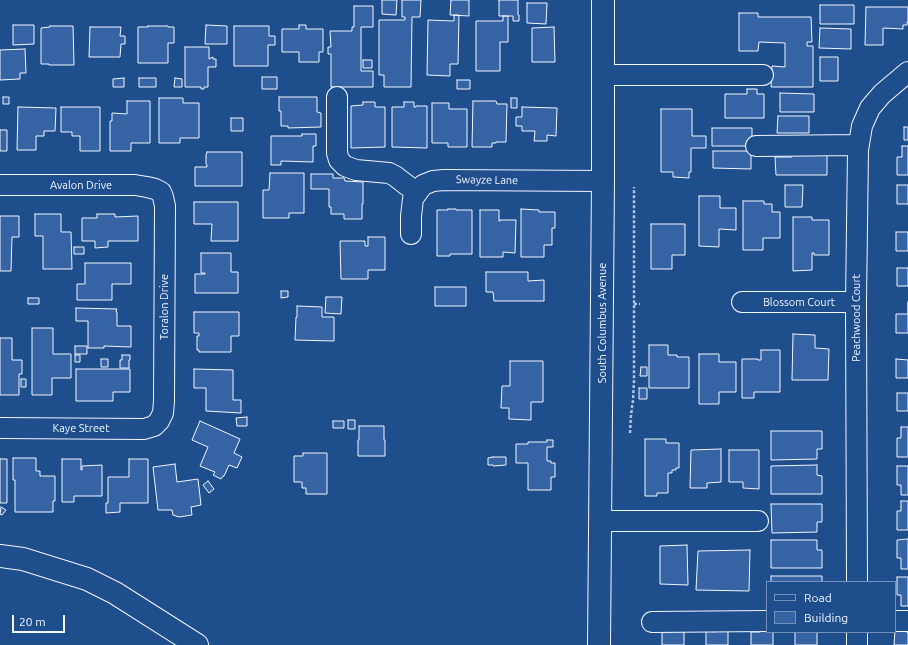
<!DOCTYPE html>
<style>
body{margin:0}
#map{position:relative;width:908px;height:645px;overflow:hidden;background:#1f4e8c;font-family:Ubuntu,sans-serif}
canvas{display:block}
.legend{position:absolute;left:766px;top:581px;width:130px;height:52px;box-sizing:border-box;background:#1f4e8c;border:1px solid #7391ba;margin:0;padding:5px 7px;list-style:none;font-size:12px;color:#f2f6ff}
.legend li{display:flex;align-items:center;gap:8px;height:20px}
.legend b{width:20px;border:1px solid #7391ba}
.scale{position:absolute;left:12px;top:615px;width:53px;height:18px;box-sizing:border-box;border:2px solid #f2f6ff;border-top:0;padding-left:5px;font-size:12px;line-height:14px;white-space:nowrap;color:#f2f6ff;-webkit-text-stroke:3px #1f4e8c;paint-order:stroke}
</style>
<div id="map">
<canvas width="908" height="645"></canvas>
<ul class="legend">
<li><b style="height:5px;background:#1f4e8c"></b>Road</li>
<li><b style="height:11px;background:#3563a3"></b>Building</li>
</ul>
<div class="scale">20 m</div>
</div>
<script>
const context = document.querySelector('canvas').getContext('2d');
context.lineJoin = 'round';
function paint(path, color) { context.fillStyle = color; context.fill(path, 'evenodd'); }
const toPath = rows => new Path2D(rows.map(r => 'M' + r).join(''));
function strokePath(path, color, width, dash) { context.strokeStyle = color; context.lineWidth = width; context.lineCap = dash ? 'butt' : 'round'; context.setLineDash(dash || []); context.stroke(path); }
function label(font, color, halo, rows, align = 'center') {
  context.font = font + ' Ubuntu,sans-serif'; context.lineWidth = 3; context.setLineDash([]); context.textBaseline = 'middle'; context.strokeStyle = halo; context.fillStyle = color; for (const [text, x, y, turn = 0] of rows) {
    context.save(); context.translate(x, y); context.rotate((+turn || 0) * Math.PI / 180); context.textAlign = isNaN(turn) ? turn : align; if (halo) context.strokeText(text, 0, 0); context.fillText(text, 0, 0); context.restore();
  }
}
const building = toPath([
 [382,0,397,0,396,15,382,14,382,0],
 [402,0,421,0,420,17,412,17,411,87,384,87,384,75,379,75,379,20,405,20,405,17,402,17,402,0],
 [451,0,469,0,469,16,450,15,451,0],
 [499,0,518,0,518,15,519,15,519,21,513,21,513,16,499,16,499,0],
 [527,3,547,3,546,24,527,23,527,3],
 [820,5,854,5,854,24,820,24,820,5],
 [354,6,373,6,373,27,361,27,361,71,373,71,373,87,331,87,331,54,328,54,328,47,331,47,330,31,352,31,352,27,354,27,354,6],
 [866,7,908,7,908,22,907,22,907,25,903,25,903,29,883,28,883,45,865,45,866,7],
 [739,13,758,13,758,17,811,17,812,42,807,42,807,46,813,46,813,87,771,87,772,66,785,67,785,43,759,42,758,51,739,51,739,13],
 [454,15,459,15,458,64,450,64,450,76,427,75,428,20,454,21,454,15],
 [503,16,508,16,508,42,500,42,500,71,476,71,476,21,503,21,503,16],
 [13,25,34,25,34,44,13,45,13,25],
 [206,25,227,26,227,44,205,44,206,25],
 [299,25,306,25,306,29,323,29,323,52,319,52,319,62,299,62,299,52,282,52,282,29,299,29,299,25],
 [50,26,73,26,74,65,49,65,49,64,41,64,41,28,50,27,50,26],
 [148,26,168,26,168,27,174,27,174,43,168,43,168,63,138,63,138,27,148,27,148,26],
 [234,26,269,26,269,36,275,36,275,45,268,45,268,66,234,66,234,26],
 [90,27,121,27,120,36,125,36,125,44,121,44,120,57,89,57,90,27],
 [554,27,555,62,532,62,532,28,554,27],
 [820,28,851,29,851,49,819,48,820,28],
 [185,47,209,47,209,59,213,57,213,59,216,59,216,67,208,67,208,87,204,87,204,89,201,89,201,87,185,87,185,47],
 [25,49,26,73,20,73,20,79,0,80,0,50,25,49],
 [820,57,838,57,838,81,820,81,820,57],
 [363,60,372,60,372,68,363,68,363,60],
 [262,77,277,77,277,89,262,89,262,77],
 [124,78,124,87,113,87,113,79,124,78],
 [139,78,156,78,156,87,139,87,139,78],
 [175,78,182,79,182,87,174,87,175,78],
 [457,80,470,80,470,89,457,89,457,80],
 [747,89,757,89,757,94,764,94,764,118,725,118,725,94,747,94,747,89],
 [780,93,814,94,814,112,780,112,780,93],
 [3,97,9,97,9,104,3,104,3,97],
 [279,97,317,97,317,112,321,113,321,127,288,128,288,126,281,126,281,111,279,111,279,97],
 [159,98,183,98,183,103,199,103,199,138,180,138,180,143,159,143,159,98],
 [511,98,517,98,517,108,511,108,511,98],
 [127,101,150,101,150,143,131,143,131,151,110,151,110,121,112,121,112,113,127,114,127,101],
 [473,101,496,101,497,104,507,104,506,142,496,142,496,143,492,143,492,147,472,147,473,101],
 [363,102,375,102,375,107,385,107,385,147,351,148,351,106,363,105,363,102],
 [404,102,414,102,414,107,416,107,416,106,427,106,427,148,392,147,392,107,404,107,404,102],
 [432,103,449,103,449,109,467,109,467,147,448,147,448,143,432,143,432,103],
 [18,107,56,108,55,131,44,131,44,136,36,136,36,150,17,150,18,107],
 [61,107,100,107,100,151,80,151,80,136,72,136,72,132,61,132,61,107],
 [522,107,557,108,556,136,547,135,547,141,534,141,535,131,522,131,522,126,516,126,516,117,522,117,522,107],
 [661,109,692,109,692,136,706,136,706,148,691,148,691,172,689,172,689,178,673,177,673,172,661,172,661,109],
 [778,116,809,116,809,133,777,133,778,116],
 [231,118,243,118,243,131,231,131,231,118],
 [904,127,908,127,908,140,904,140,904,127],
 [712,128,752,128,752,146,712,146,712,128],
 [0,130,7,130,7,151,0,151,0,130],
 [302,134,316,134,316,146,313,146,313,162,281,161,281,165,271,165,271,136,302,136,302,134],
 [902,146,908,146,908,175,897,175,897,157,902,157,902,146],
 [713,151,751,151,751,169,713,168,713,151],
 [207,152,242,152,242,186,195,186,195,167,207,167,207,165,206,164,206,155,207,152],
 [792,153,827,153,827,175,776,175,775,157,792,157,792,153],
 [270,173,304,173,304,213,289,213,289,218,263,218,263,190,269,190,270,173],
 [311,174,333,174,333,178,344,178,345,181,363,182,363,204,362,204,362,219,344,219,344,214,331,214,331,207,329,207,329,189,311,189,311,174],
 [785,185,803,185,802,207,785,207,785,185],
 [897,185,908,185,908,204,897,204,897,185],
 [699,196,720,196,720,208,736,208,736,230,719,229,719,247,699,246,699,196],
 [743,201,764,201,764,204,772,204,772,212,780,212,780,238,763,238,763,250,743,250,743,201],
 [194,202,238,202,238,241,211,241,212,224,194,224,194,202],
 [448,209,456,209,456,210,472,210,472,254,450,254,450,256,437,256,437,210,448,210,448,209],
 [521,209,539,210,539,212,555,212,555,228,552,228,552,245,544,245,544,257,521,257,521,209],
 [480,210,499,210,499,221,500,221,500,220,516,220,515,253,503,252,503,257,480,257,480,210],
 [35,214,61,214,61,232,71,232,72,269,43,269,43,236,35,236,35,214],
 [97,214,115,214,115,217,138,216,138,241,108,241,108,247,95,248,95,241,82,241,82,218,97,218,97,214],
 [0,216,19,216,19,237,12,237,11,271,0,271,0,216],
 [793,217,812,217,812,220,829,220,829,255,814,255,814,253,812,253,812,270,793,271,793,217],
 [651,224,685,224,685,255,672,255,672,269,651,269,651,224],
 [896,232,908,232,908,251,896,251,896,232],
 [368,237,385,237,385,270,368,270,368,279,341,279,340,241,365,241,365,246,368,246,368,237],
 [74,247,84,247,84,254,74,254,74,247],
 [201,253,231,253,231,272,238,272,238,293,195,293,195,274,205,274,205,273,201,273,201,253],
 [85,263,131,263,131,284,112,284,112,300,77,300,77,284,85,284,85,263],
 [897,268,908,268,908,286,897,286,897,268],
 [486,272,528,272,528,281,544,280,544,301,494,301,493,292,486,292,486,272],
 [435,287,466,287,466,306,435,306,435,287],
 [281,291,288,291,288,297,281,298,281,291],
 [326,297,342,297,341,314,325,313,326,297],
 [28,298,39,298,39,304,28,304,28,298],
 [908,302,908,333,896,333,896,314,908,314,908,302],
 [297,306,322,307,322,317,334,317,334,341,295,340,296,317,297,317,297,306],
 [76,308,117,309,116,312,117,312,117,326,131,326,131,347,104,346,104,348,88,348,88,321,76,321,76,308],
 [194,312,239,312,239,336,231,336,231,352,199,352,199,350,197,350,197,336,199,336,199,333,194,333,194,312],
 [32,328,53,328,53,354,71,354,71,378,52,378,52,395,32,395,32,328],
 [793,334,815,335,815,348,829,349,828,380,792,380,793,334],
 [0,338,12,338,12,360,22,360,22,374,19,374,19,395,0,395,0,338],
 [649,345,668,345,668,355,677,355,677,357,689,357,689,388,649,388,649,345],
 [75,346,87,346,87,354,75,354,75,346],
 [761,350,780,350,780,392,754,392,754,398,742,398,742,359,758,359,758,360,761,360,761,350],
 [699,354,719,354,719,362,736,362,736,392,719,392,719,404,699,404,699,354],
 [75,355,80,355,80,362,75,362,75,355],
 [122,355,130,355,130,360,129,360,129,368,120,368,120,360,122,360,122,355],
 [101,359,108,359,108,367,101,367,101,359],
 [896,359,908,360,908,378,896,378,896,359],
 [510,361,543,361,543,402,531,402,531,420,509,419,509,408,501,408,502,386,510,386,510,361],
 [641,367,647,367,647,376,640,376,641,367],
 [76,369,130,369,130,392,113,392,113,401,76,401,76,369],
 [194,369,233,370,233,400,241,400,241,413,206,411,206,388,194,388,194,369],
 [21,379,26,379,26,387,21,387,21,379],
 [639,388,647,388,647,399,639,399,639,388],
 [897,393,908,393,908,411,897,411,897,393],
 [247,417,247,426,237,426,236,418,247,417],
 [348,420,355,420,355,429,348,429,348,420],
 [200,421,240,439,234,453,242,457,237,468,229,465,224,476,223,476,221,479,213,475,215,472,200,466,208,447,192,440,200,421],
 [333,421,344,421,344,428,333,428,333,421],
 [359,426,384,426,384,440,385,440,385,456,358,456,358,440,359,440,359,426],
 [901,427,908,427,908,457,897,457,897,438,901,438,901,427],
 [771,431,822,431,822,449,817,449,817,459,771,460,771,431],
 [645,439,666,439,666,443,679,443,679,468,676,468,676,470,672,470,672,473,668,473,668,493,657,493,657,496,645,496,645,439],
 [547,440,553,440,553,447,547,447,547,461,551,461,551,463,555,463,555,477,551,477,551,490,528,490,528,463,516,463,516,444,528,444,528,442,547,442,547,440],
 [721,449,721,482,707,483,707,488,690,488,691,450,721,449],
 [729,450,759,450,759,489,743,488,743,482,729,482,729,450],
 [303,453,327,453,327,494,306,494,306,488,302,488,302,482,294,482,294,456,303,456,303,453],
 [493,457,506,457,506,465,493,466,493,465,488,465,488,458,493,457],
 [13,458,36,458,36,471,40,471,40,476,55,476,55,501,53,501,53,512,15,512,15,480,13,480,13,458],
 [0,459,7,459,7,503,0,503,0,459],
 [62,459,81,459,81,470,82,470,82,466,102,465,102,496,74,496,74,502,62,502,62,459],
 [129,459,148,459,148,503,120,503,120,512,106,513,106,503,108,503,108,477,129,477,129,459],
 [175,464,177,482,198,479,201,505,191,507,192,515,179,517,173,515,172,510,158,510,153,467,175,464],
 [817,465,817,475,822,476,822,494,771,494,771,466,817,465],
 [897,466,908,466,908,495,901,495,901,485,897,485,897,466],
 [208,481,214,489,209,493,203,485,208,481],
 [901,501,908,501,908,530,897,530,897,511,901,511,901,501],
 [771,504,822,504,822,522,817,522,817,532,772,533,771,504],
 [1,507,6,510,2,515,0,514,1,507],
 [908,539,908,569,901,569,901,558,897,558,897,540,908,539],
 [771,540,817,540,817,550,822,550,822,568,771,568,771,540],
 [687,545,688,585,660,584,660,546,687,545],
 [750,550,749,591,696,590,698,551,750,550],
 [771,576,822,576,822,582,771,582,771,576],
 [897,577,908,577,908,606,901,606,901,595,897,595,897,577],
 [671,630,684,630,684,645,662,645,662,632,671,632,671,630],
 [715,630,728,630,728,645,706,645,706,631,715,632,715,630],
 [895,630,907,630,907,633,908,633,908,645,894,645,895,630],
 [760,631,767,631,767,632,773,632,773,645,751,645,751,632,760,632,760,631],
 [795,632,817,632,817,645,795,645,795,632]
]);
paint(building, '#3563a3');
strokePath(building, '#f2f6ff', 1);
const minor = toPath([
 [603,75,763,75],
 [337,97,337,153,339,160,345,166,356,170,389,173,395,176,417,193],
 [756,146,859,145],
 [0,185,135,185,147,187,155,189,161,192,163,197,165,206,164,401,163,413,159,421,154,426,144,429,0,428],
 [411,234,411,216,413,199,417,193,423,185,433,181,444,180,603,181],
 [742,302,856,302],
 [600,521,758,521],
 [857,582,856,302,858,150,862,126,870,108,882,94,908,72],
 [895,621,908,621],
 [652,622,767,621],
 [857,632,857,645]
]);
const major = toPath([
 [0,556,23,559,87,579,115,593,197,645],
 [599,645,603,181,603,0]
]);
strokePath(minor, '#f2f6ff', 22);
strokePath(major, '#f2f6ff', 24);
strokePath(toPath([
 [634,304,640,304],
 [630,433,631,415,633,400,634,381,634,187]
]), '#b3c4dc', 2.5, [3, 2]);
strokePath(minor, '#1f4e8c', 20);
strokePath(major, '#1f4e8c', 22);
label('11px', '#f2f6ff', '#1f4e8c', [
 ["Swayze Lane",487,180,1],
 ["Avalon Drive",81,185],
 ["Blossom Court",799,302],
 ["Toralon Drive",164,307,-90],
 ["Peachwood Court",856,318,-90],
 ["South Columbus Avenue",602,323,-90],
 ["Kaye Street",81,428]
]);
</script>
